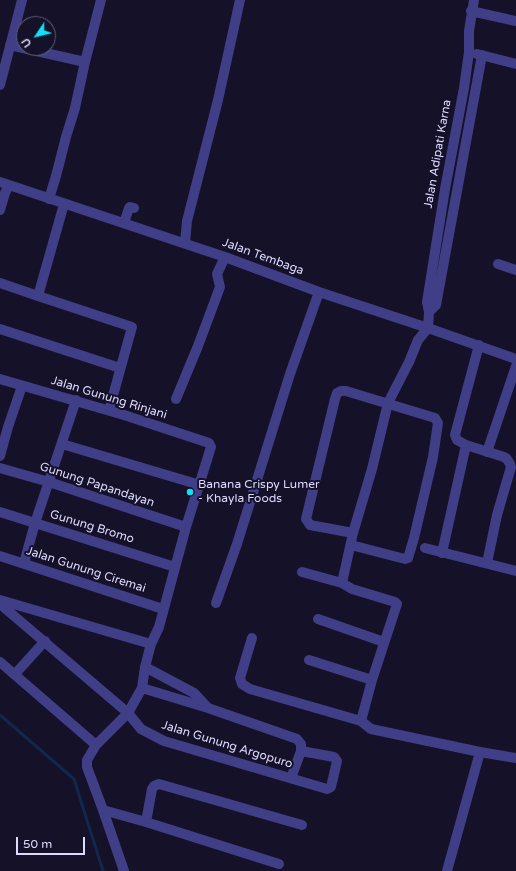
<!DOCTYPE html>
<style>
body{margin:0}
#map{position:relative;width:516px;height:871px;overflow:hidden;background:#151129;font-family:"Varela Round",sans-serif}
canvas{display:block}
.north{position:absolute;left:16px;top:16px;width:40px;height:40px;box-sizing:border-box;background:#151129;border:1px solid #65617e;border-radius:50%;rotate:235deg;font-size:11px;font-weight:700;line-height:16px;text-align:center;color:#dddafe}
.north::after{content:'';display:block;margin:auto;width:14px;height:18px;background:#0ce3f7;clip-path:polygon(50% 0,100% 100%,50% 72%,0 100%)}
.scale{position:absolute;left:16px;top:837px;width:69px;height:18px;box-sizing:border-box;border:2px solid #dddafe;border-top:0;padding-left:5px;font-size:12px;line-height:14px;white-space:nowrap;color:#dddafe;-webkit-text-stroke:3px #151129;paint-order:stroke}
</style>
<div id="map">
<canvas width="516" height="871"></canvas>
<div class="north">U</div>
<div class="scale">50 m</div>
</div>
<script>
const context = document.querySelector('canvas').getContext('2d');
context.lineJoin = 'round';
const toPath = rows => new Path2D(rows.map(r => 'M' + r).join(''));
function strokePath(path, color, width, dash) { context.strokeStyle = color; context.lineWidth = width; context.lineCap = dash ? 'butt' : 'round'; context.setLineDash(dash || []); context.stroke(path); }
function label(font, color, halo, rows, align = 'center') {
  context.font = font + ' "Varela Round",sans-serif'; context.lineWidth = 4; context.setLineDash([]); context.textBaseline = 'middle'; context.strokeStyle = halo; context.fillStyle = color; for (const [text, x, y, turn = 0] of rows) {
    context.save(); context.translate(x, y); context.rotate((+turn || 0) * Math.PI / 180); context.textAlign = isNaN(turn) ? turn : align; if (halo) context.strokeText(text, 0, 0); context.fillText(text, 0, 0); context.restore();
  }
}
strokePath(toPath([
 [0,715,74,779,103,871]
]), '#10284d', 3);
strokePath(toPath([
 [471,11,516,21],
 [10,45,85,62],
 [477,54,516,64],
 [0,85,22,0],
 [0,182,225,257,319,292,428,328,516,359],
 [49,199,56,176,66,137,75,108,85,62,101,0],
 [0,210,5,193,9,185],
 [124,223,129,208,130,207,134,208],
 [185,243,187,221,218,100,240,0],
 [498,264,516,270],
 [0,283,38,296,64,204],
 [38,296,132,327,109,410],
 [429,312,436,305,482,55],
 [0,329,120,368],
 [479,345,455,435,457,440,466,445,504,457,507,459,510,464,511,467,497,515,487,563],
 [0,379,124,415,209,443,211,447,186,527,159,627,151,644,145,667,142,688,128,713,96,745,87,760,87,767,103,810,124,871],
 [176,399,198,346,220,287,217,274,225,257],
 [62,444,200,485],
 [487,452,516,366],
 [0,456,8,427,22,386],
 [0,468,49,482,186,527],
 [0,512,175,567],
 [351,545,405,559,408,558,414,538,433,457,438,423,435,418,346,391,341,391,337,393,335,399,306,519,310,525,353,533],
 [425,548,516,571],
 [442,553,466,445],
 [0,556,163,609],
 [24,563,35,523,76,400],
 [302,572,342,583],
 [0,600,151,644],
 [216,603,237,544,290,374,319,292],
 [0,604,128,713,141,729,164,741,327,789,331,787,337,761,334,757,301,751,301,744,297,739,208,708,142,688],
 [318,619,384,642],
 [252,638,240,678,242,684,250,689,361,721],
 [309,660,372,680],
 [0,662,96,745],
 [145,667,194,693,207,707],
 [15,674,45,641],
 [480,752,516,758],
 [291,778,301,751],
 [103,810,146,822,279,864],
 [146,822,152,789,154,786,159,784,302,825],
 [447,871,480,752,371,729,361,721,372,680,397,604,395,602,352,589,342,583,353,533,372,469,388,403,409,362,418,340,428,328,429,312,427,302,445,189,464,88,469,52,469,31,474,0]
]), '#3f3e86', 10);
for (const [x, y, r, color] of [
 [190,492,4,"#0ce3f7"]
]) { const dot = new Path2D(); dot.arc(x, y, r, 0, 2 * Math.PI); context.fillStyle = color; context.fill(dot); strokePath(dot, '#151129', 1.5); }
label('12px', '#dddafe', '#151129', [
 ["Jalan Adipati Karna",438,154,-80],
 ["Jalan Tembaga",263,257,20],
 ["Jalan Gunung Rinjani",109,398,17],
 ["Gunung Papandayan",97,485,18],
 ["Gunung Bromo",92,527,17],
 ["Jalan Gunung Ciremai",86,570,18],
 ["Jalan Gunung Argopuro",227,745,17]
]);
label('12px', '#dddafe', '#151129', [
 ["Banana Crispy Lumer",198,485],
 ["- Khayla Foods",198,499]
], 'left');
</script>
